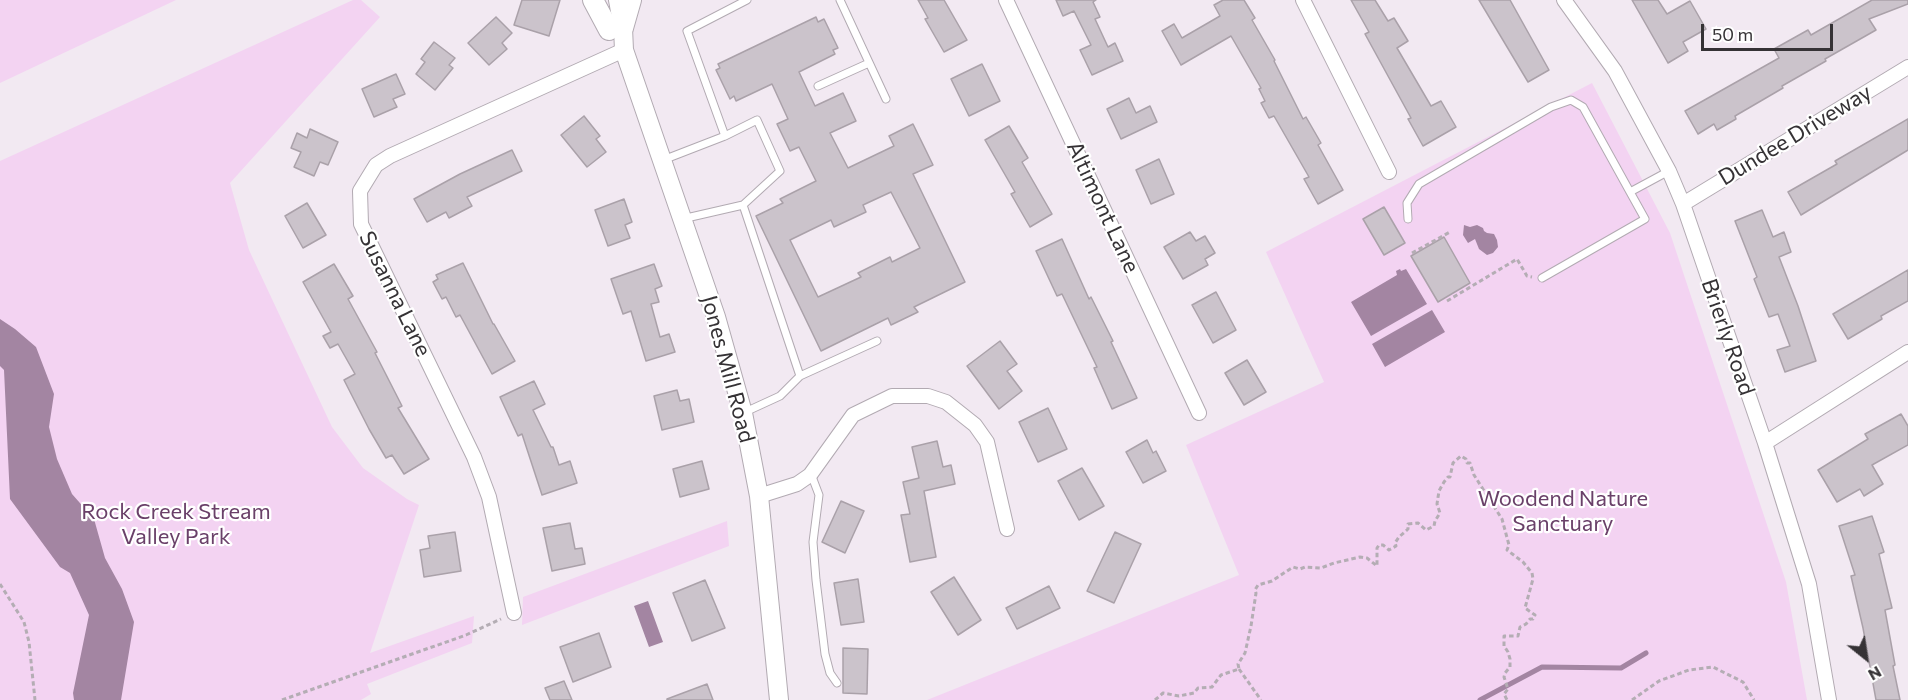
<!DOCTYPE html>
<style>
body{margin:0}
#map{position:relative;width:1908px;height:700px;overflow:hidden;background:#f2e9f2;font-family:Commissioner,sans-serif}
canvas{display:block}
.north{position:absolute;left:1836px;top:628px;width:60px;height:60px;-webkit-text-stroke:4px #fff;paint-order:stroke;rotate:150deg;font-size:16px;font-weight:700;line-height:24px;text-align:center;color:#353235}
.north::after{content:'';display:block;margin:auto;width:21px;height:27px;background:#353235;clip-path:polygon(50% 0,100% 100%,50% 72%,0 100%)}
.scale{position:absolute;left:1701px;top:24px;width:132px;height:27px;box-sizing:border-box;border:3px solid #353235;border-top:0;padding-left:8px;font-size:18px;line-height:21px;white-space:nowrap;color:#353235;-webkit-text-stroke:4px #fff;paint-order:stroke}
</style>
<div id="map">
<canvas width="1908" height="700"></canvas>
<div class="north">N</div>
<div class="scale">50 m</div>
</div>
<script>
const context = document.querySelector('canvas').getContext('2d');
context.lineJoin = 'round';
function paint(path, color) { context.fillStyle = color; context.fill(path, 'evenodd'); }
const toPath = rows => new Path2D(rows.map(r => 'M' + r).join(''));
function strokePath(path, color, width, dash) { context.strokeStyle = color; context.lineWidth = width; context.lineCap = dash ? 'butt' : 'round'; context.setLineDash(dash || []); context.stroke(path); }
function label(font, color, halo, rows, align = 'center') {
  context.font = font + ' Commissioner,sans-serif'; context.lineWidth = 4.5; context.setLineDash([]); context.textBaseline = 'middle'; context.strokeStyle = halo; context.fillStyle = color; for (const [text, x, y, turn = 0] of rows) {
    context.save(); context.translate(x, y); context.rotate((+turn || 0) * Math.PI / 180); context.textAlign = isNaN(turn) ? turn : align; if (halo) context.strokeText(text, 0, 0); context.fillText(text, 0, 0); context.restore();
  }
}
paint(toPath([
 [0,0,176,0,0,83],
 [353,0,361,0,380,17,230,183,249,250,332,427,363,468,407,499,419,505,370,653,474,616,472,643,367,684,371,694,361,700,0,700,0,161],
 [1592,83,1670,233,1786,582,1807,700,927,700,1239,575,1186,445,1324,382,1266,252],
 [727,521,729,546,522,625,523,597]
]), '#f3d3f2');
paint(toPath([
 [1464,225,1470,227,1477,225,1483,228,1484,231,1487,233,1494,234,1497,240,1498,247,1493,253,1487,255,1479,249,1475,239,1468,243,1463,235],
 [1400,269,1401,271,1406,269,1427,304,1371,336,1351,302,1397,275,1396,271],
 [1432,310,1445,332,1385,367,1372,344],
 [0,319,15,329,36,347,54,394,49,427,57,459,72,494,94,519,105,558,122,589,134,622,121,700,74,700,73,693,89,615,70,573,60,567,10,499,4,370,0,366],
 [648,601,663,642,649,647,634,606]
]), '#a385a2');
strokePath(toPath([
 [1480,700,1542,667,1621,668,1646,653]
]), '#a385a2', 5);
const building = toPath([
 [522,0,560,0,549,36,514,25,522,0],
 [918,0,944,0,967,40,944,52,925,19,928,18,918,0],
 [1056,0,1096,0,1093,2,1100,17,1095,19,1108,47,1115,43,1123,61,1092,75,1080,50,1091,45,1074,11,1063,16,1056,0],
 [1223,0,1244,0,1255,18,1252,20,1275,60,1274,61,1303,119,1306,117,1321,143,1318,145,1343,190,1318,204,1304,179,1309,177,1274,116,1269,118,1261,103,1265,101,1259,89,1261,88,1231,36,1181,65,1162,31,1174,24,1182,38,1220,16,1214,5,1223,0],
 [1351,0,1375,0,1388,21,1394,18,1408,41,1397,48,1431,106,1441,101,1456,127,1423,146,1408,119,1411,118,1365,34,1369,32,1351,0],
 [1479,0,1510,0,1549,70,1528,82,1479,0],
 [1632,0,1658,0,1667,14,1690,1,1706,29,1683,42,1688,51,1668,63,1632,0],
 [1872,0,1908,0,1908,4,1869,19,1876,30,1825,59,1826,61,1782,86,1783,88,1735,116,1736,119,1717,130,1714,124,1698,134,1685,111,1779,58,1774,49,1808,30,1811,35,1872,0],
 [496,17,512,33,502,43,507,49,489,65,468,43,496,17],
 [816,17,818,22,824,19,838,48,833,50,835,54,799,72,815,106,843,93,856,121,830,133,848,168,894,146,889,136,913,124,933,165,913,174,965,282,914,307,918,312,891,325,888,318,821,351,756,216,783,203,780,199,816,181,799,147,790,151,777,124,788,119,772,84,736,101,734,96,730,99,716,70,720,68,718,64,816,17],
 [891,192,920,248,892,262,890,257,858,273,861,277,818,297,790,240,831,220,834,227,866,212,863,205,891,192],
 [434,42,455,58,449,65,453,68,435,90,416,74,425,62,421,59,434,42],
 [982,64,1000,101,969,116,951,79,982,64],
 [396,74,405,94,393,99,397,107,374,117,362,89,396,74],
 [1129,98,1136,113,1150,106,1157,122,1121,139,1107,109,1129,98],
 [584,116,600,136,596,139,606,152,587,167,561,135,584,116],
 [1908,119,1908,150,1801,215,1788,192,1837,164,1835,161,1908,119],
 [1009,126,1028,158,1022,162,1052,214,1030,227,1011,194,1015,192,985,140,1009,126],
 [310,129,338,142,328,165,320,162,314,176,294,167,301,152,291,148,297,133,307,138,310,129],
 [512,150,522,171,467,197,472,206,449,218,446,212,427,222,414,199,460,174,512,150],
 [1159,159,1174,194,1151,204,1136,170,1159,159],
 [624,199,632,222,625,225,630,238,608,246,595,210,624,199],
 [307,203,326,235,303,248,285,216,307,203],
 [1384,207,1405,243,1384,255,1363,219,1384,207],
 [1762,210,1773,237,1784,232,1791,252,1779,257,1798,306,1816,361,1785,372,1777,350,1790,346,1778,314,1769,317,1754,279,1757,277,1735,221,1762,210],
 [1190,232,1196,241,1205,236,1215,253,1205,259,1208,265,1183,279,1164,247,1190,232],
 [1444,237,1470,283,1438,302,1411,256,1444,237],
 [1062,239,1089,299,1091,297,1113,341,1111,342,1137,398,1112,409,1094,368,1097,367,1062,294,1057,296,1036,251,1062,239],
 [463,263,493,324,494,324,515,361,492,374,460,315,456,317,446,297,442,299,433,282,438,279,436,275,463,263],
 [334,264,353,296,348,299,377,352,375,353,402,406,398,408,429,459,404,474,392,455,386,458,369,429,344,380,355,374,338,344,330,348,323,336,331,332,303,282,334,264],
 [654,264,662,286,655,289,659,302,651,304,660,337,669,334,675,352,646,361,631,311,623,314,611,279,654,264],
 [1908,270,1908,301,1881,316,1882,319,1848,339,1833,314,1908,270],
 [1216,292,1236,330,1213,343,1192,305,1216,292],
 [1000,341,1017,364,1007,371,1022,391,999,409,967,366,1000,341],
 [1247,360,1266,392,1244,405,1225,373,1247,360],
 [534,381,545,404,533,410,551,447,553,447,559,465,570,461,577,483,542,495,522,434,518,436,500,397,534,381],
 [677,390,680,401,689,399,694,422,662,430,654,396,677,390],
 [1048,408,1067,449,1038,462,1019,422,1048,408],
 [1901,414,1908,426,1908,445,1872,465,1883,484,1864,496,1860,489,1837,502,1818,470,1868,439,1865,434,1901,414],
 [1147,440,1153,453,1156,451,1166,471,1143,483,1126,452,1147,440],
 [937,441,943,467,951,465,955,484,924,491,936,557,910,562,901,515,910,514,903,482,919,478,912,447,937,441],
 [702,461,709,489,680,497,673,469,702,461],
 [1082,468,1104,506,1079,520,1058,481,1082,468],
 [841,501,864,511,845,553,822,542,841,501],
 [1872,516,1884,552,1879,554,1892,608,1885,610,1895,665,1893,666,1900,700,1876,700,1863,628,1851,576,1855,575,1839,526,1872,516],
 [570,523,575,549,582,548,585,564,552,571,543,528,570,523],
 [455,532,461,571,424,577,420,550,430,548,428,536,455,532],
 [1115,532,1141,544,1114,603,1087,591,1115,532],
 [954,577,981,620,958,635,931,592,954,577],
 [858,579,864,622,841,625,834,583,858,579],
 [705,580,725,628,692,641,673,593,705,580],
 [1049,586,1060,608,1017,629,1006,608,1049,586],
 [599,633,611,667,573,682,560,647,599,633],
 [843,648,868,649,867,694,843,693,843,648],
 [564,681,572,700,550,700,545,688,564,681],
 [707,684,713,700,667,700,667,699,707,684]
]);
paint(building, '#cbc3cb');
strokePath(building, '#aaa1a9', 1.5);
const service = toPath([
 [840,0,886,99],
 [818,86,869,63],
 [663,160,725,136],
 [743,205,800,376,877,341],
 [682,219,743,205,780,171,757,120,725,136,687,31,747,0],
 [1408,219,1407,203,1419,184,1551,107,1571,100,1583,107,1630,192],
 [1542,278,1645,219,1630,192,1669,171],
 [743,413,780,396,800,376],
 [811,474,819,495,813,542,816,580,825,654,830,673,837,683]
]);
const minor = toPath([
 [1006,0,1199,413],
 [1303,0,1389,172],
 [1564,0,1615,71,1669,171,1683,204,1765,443,1809,584,1829,700],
 [1683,204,1908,67],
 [1765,443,1908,352],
 [759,496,797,484,810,475,853,415,892,396,928,396,946,402,975,425,987,442,1007,529],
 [514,613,489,497,474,457,361,224,360,191,376,165,390,156,624,50]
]);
const tertiary = toPath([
 [618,0,623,28,624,50,716,317,743,413,759,496,779,700]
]);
const secondary = toPath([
 [593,0,609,30],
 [623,28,631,0]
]);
strokePath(service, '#b2aab2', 9);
strokePath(minor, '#b2aab2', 16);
strokePath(tertiary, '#b2aab2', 20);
strokePath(secondary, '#b2aab2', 22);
strokePath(toPath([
 [1412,253,1450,232],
 [1447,301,1517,259,1527,276,1532,277],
 [0,584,24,622,29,642,35,700],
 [1239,669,1261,700],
 [282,700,466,635,501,619],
 [1155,700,1163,693,1179,696,1194,693,1198,688,1212,687,1221,675,1239,669,1238,664,1245,653,1251,626,1256,593,1255,590,1258,585,1272,581,1293,567,1300,569,1305,567,1321,568,1334,563,1360,557,1367,558,1377,566,1377,548,1379,545,1383,545,1389,550,1396,546,1395,543,1399,537,1408,529,1408,524,1418,523,1426,530,1434,526,1435,521,1440,513,1437,504,1439,491,1444,482,1448,477,1450,477,1453,463,1461,456,1466,459,1467,463,1470,463,1474,475,1502,519,1509,545,1507,550,1523,562,1532,573,1533,579,1525,608,1535,615,1533,619,1530,619,1526,624,1520,627,1518,636,1504,636,1504,646,1508,652,1510,659,1510,667,1505,673,1504,677,1508,689,1504,694,1507,700],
 [1632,700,1659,681,1689,670,1713,667,1743,682,1754,700]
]), '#b4adb4', 3, [4.5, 3]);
strokePath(service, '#fff', 7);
strokePath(minor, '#fff', 14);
strokePath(tertiary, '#fff', 18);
strokePath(secondary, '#fff', 20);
label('22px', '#353235', '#fff', [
 ["Dundee Driveway",1795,135,-31],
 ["Altimont Lane",1103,207,65],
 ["Susanna Lane",395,294,64],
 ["Brierly Road",1728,337,71],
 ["Jones Mill Road",728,369,75]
]);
label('22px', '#6a4069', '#fff', [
 ["Woodend Nature",1563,499],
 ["Sanctuary",1563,524],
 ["Rock Creek Stream",176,512],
 ["Valley Park",176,537]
]);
</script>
